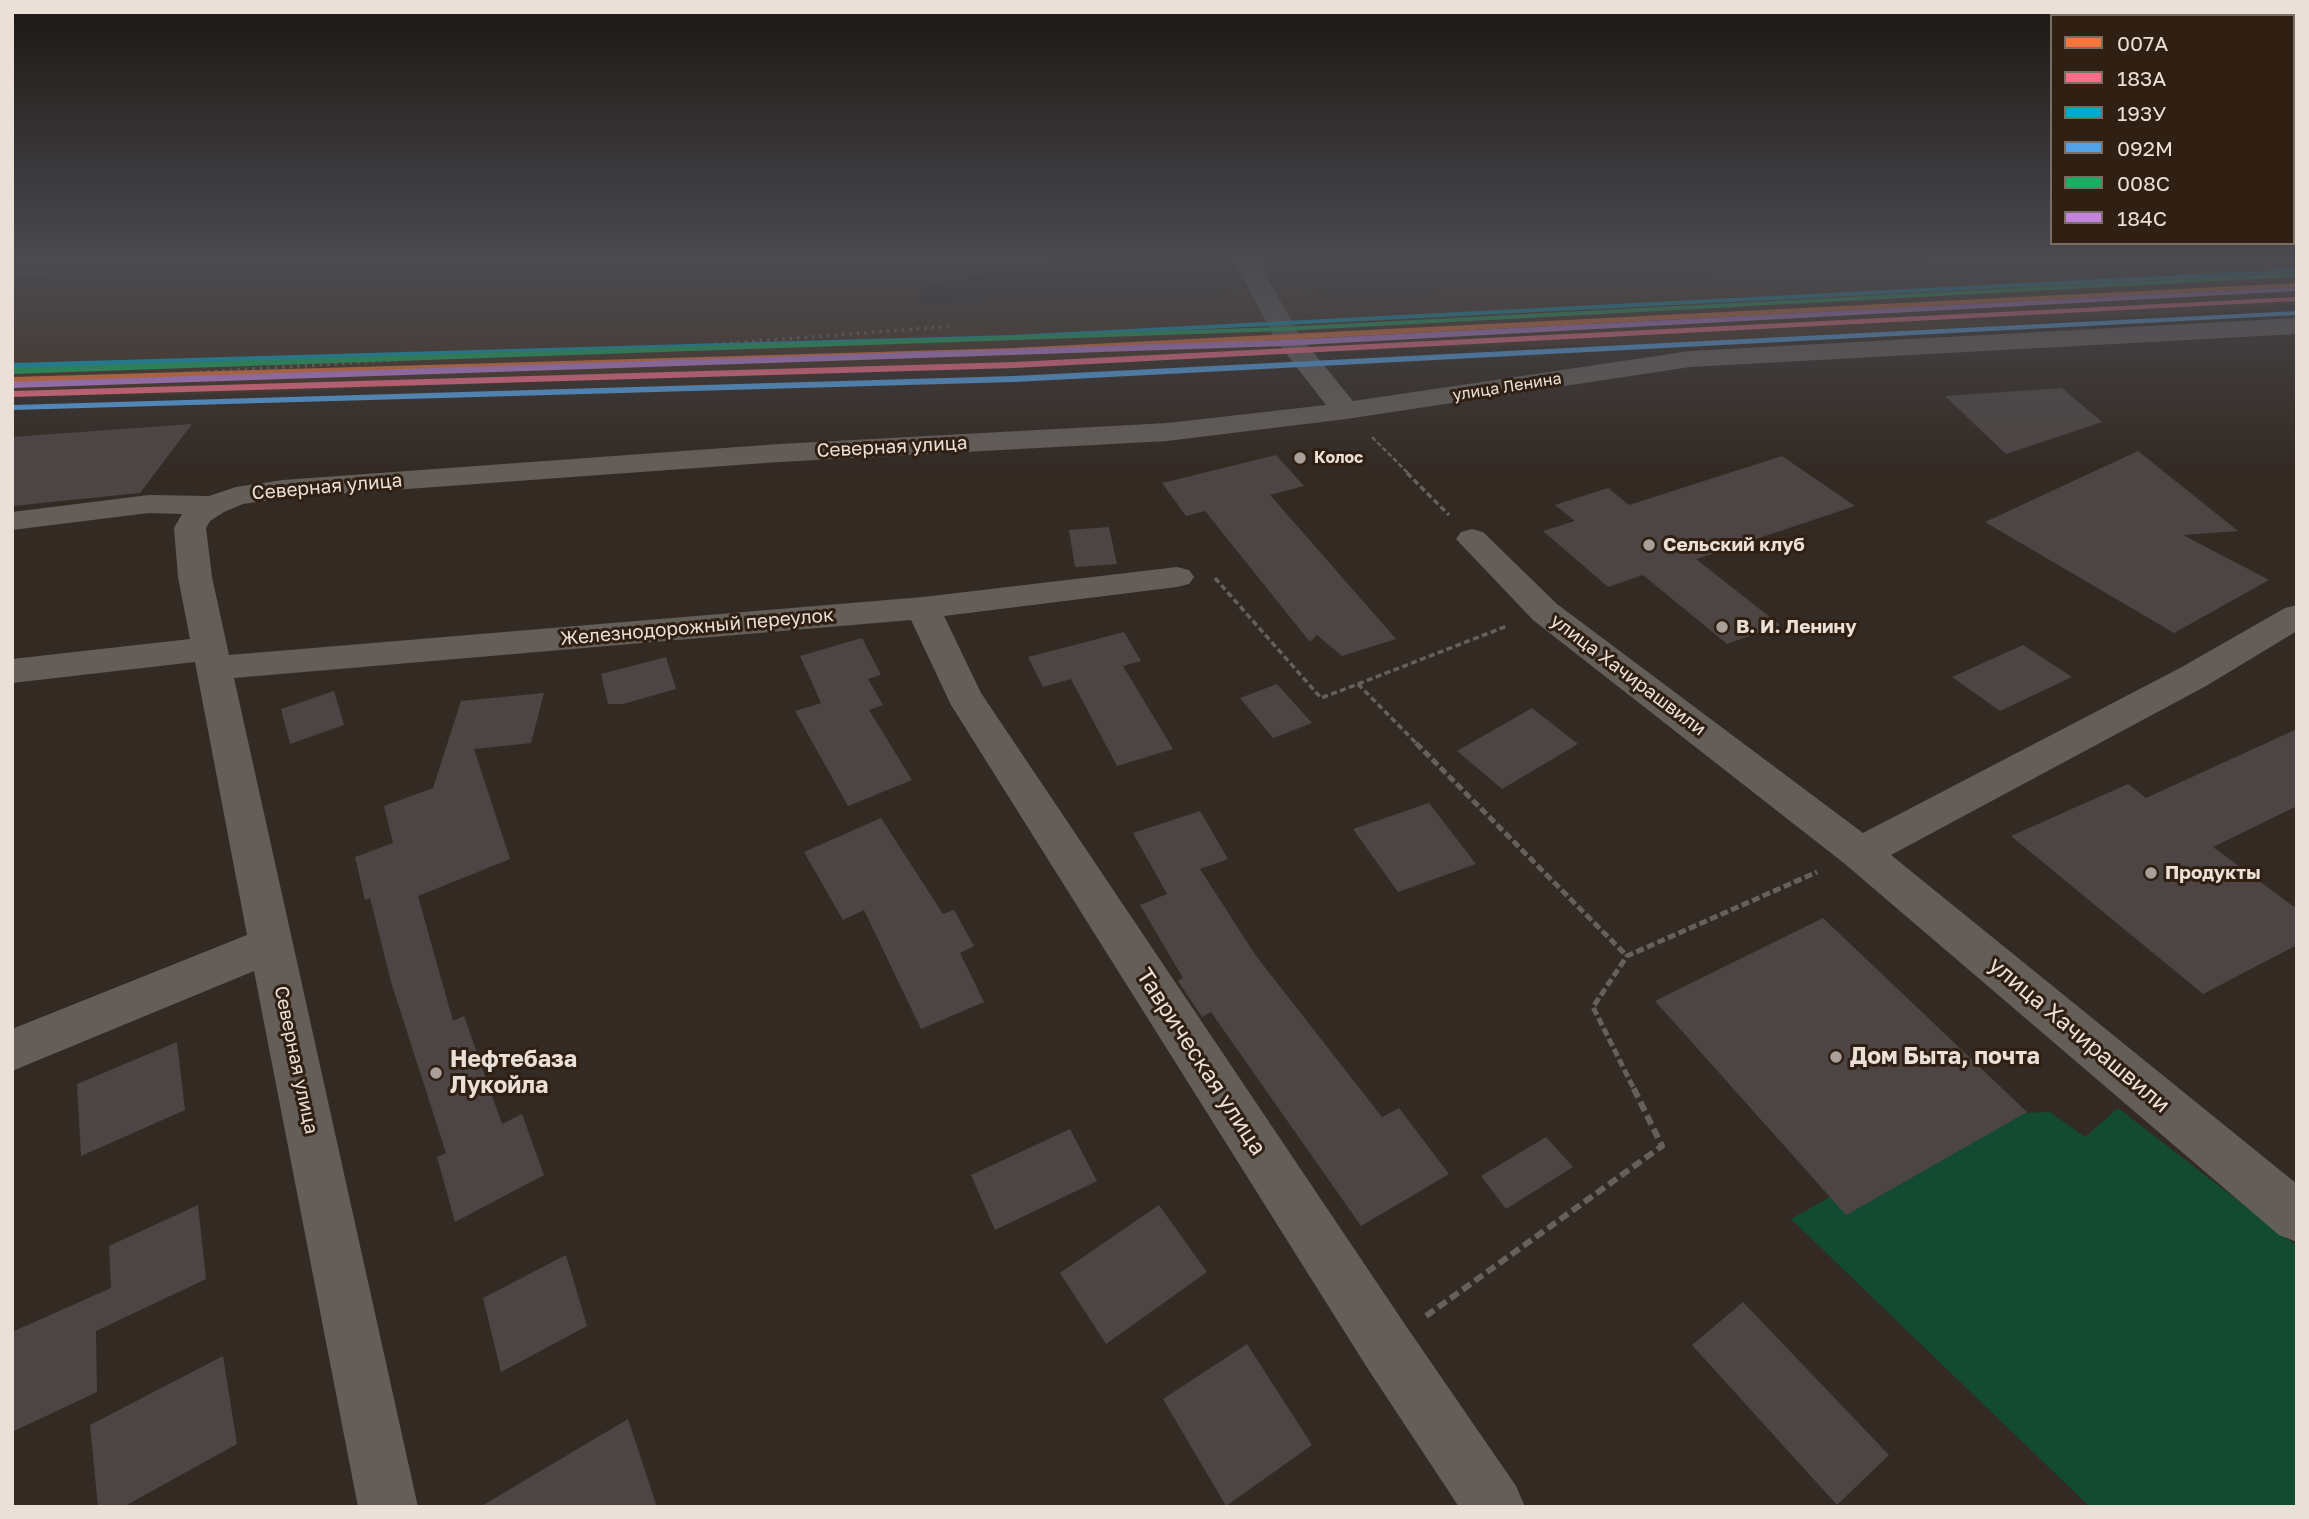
<!DOCTYPE html>
<meta charset="utf-8">
<style>
body{margin:0}
#map{position:relative;width:2309px;height:1519px;overflow:hidden;background:#332a23;font-family:"Golos Text",sans-serif}
canvas{display:block}
.frame{position:absolute;inset:0;border:14px solid #ebe0d8;pointer-events:none}
.legend{position:absolute;left:2050px;top:14px;width:245px;height:231px;box-sizing:border-box;background:#2f2013;border:2px solid #7a6d62;margin:0;padding:9px 12px;list-style:none;font-size:21px;color:#ebe0d8}
.legend li{display:flex;align-items:center;gap:14px;height:35px}
.legend b{width:35px;border:2px solid #7a6d62}
</style>
<div id="map">
<canvas width="2309" height="1519"></canvas>
<div class="frame"></div>
<ul class="legend">
<li><b style="height:9px;background:#f5763a"></b>007А</li>
<li><b style="height:9px;background:#fb6d88"></b>183А</li>
<li><b style="height:9px;background:#00a9ce"></b>193У</li>
<li><b style="height:9px;background:#53a3e8"></b>092М</li>
<li><b style="height:9px;background:#13b361"></b>008С</li>
<li><b style="height:9px;background:#c483df"></b>184С</li>
</ul>
</div>
<script>
const context = document.querySelector('canvas').getContext('2d');
context.lineJoin = 'round';
function paint(path, color) { context.fillStyle = color; context.fill(path, 'evenodd'); }
const toPath = rows => new Path2D(rows.map(r => 'M' + r).join(''));
function strokePath(path, color, width, dash) { context.strokeStyle = color; context.lineWidth = width; context.lineCap = dash ? 'butt' : 'round'; context.setLineDash(dash || []); context.stroke(path); }
function label(font, color, halo, rows, align = 'center') {
  context.font = font + ' "Golos Text",sans-serif'; context.lineWidth = 6; context.setLineDash([]); context.textBaseline = 'middle'; context.strokeStyle = halo; context.fillStyle = color; for (const [text, x, y, turn = 0] of rows) {
    context.save(); context.translate(x, y); context.rotate((+turn || 0) * Math.PI / 180); context.textAlign = isNaN(turn) ? turn : align; if (halo) context.strokeText(text, 0, 0); context.fillText(text, 0, 0); context.restore();
  }
}
paint(toPath([
 [12,260,1059,260,931,285,916,304,1277,287,1375,293,1960,260,2297,260,2297,305,1749,343,1313,349,281,392,12,397]
]), '#433020');
paint(toPath([
 [2118,1108,2297,1246,2297,1507,2090,1507,1791,1219,1975,1115,2050,1112,2085,1137]
]), '#124a32');
paint(toPath([
 [2062,388,2102,422,2006,454,1945,396],
 [192,424,140,493,12,506,12,437],
 [2138,451,2238,531,2183,535,2269,580,2174,633,1985,522],
 [1276,455,1304,486,1270,495,1396,639,1342,656,1317,635,1310,642,1205,511,1186,516,1162,483],
 [1782,456,1855,506,1696,559,1780,625,1727,644,1643,575,1608,587,1543,531,1575,521,1555,505,1608,488,1629,505],
 [1109,527,1117,564,1075,567,1069,530],
 [1124,632,1141,661,1123,666,1173,749,1117,766,1071,679,1043,687,1028,657],
 [862,638,881,675,868,679,883,705,869,710,912,780,848,806,795,711,821,703,800,656],
 [2023,645,2072,677,2000,711,1952,677],
 [666,657,676,689,623,704,608,704,601,674],
 [1277,684,1312,723,1273,738,1240,698],
 [334,691,344,725,290,744,281,709],
 [544,693,531,743,474,749,510,859,418,896,453,1021,464,1016,502,1124,522,1114,544,1175,455,1222,437,1157,446,1153,391,982,370,898,365,900,355,857,393,843,384,806,433,788,461,701],
 [1532,708,1578,744,1502,789,1457,751],
 [2297,729,2297,806,2213,847,2297,909,2297,945,2203,994,2011,836,2128,784,2146,798],
 [1429,803,1476,864,1398,892,1353,829],
 [1200,811,1228,859,1200,869,1256,956,1382,1117,1399,1108,1449,1174,1361,1226,1211,1012,1202,1017,1178,981,1183,978,1140,905,1167,894,1133,833],
 [881,818,943,914,954,910,974,946,960,953,984,1002,921,1029,864,910,843,920,804,852],
 [1823,918,2027,1112,1846,1215,1655,1001],
 [177,1042,185,1110,81,1156,77,1084],
 [1070,1129,1097,1181,995,1230,971,1175],
 [1546,1137,1573,1167,1506,1209,1481,1176],
 [198,1205,206,1279,96,1331,97,1392,12,1432,12,1332,111,1288,109,1246],
 [1159,1205,1207,1272,1106,1344,1060,1273],
 [566,1255,587,1326,501,1372,483,1298],
 [1743,1302,1889,1455,1837,1505,1692,1345],
 [1247,1344,1312,1445,1226,1506,1163,1399],
 [223,1356,237,1444,123,1507,98,1507,90,1425],
 [628,1419,657,1507,480,1507]
]), '#4d4544');
strokePath(toPath([
 [1372,437,1409,474]
]), '#66605b', 2.5, [5, 2.5]);
strokePath(toPath([
 [1407,473,1449,515],
 [1215,578,1321,698,1358,684,1418,745],
 [1358,684,1507,626]
]), '#66605b', 3.5, [6, 3.5]);
strokePath(toPath([
 [1416,743,1627,956],
 [1633,1087,1593,1007,1627,956,1817,872]
]), '#66605b', 5, [8, 3.5]);
strokePath(toPath([
 [1426,1316,1662,1146,1632,1085]
]), '#66605b', 6, [10, 5]);
paint(toPath([
 [1234,260,1258,260,1300,336,1353,401,1690,351,2297,318,2297,334,1690,367,1346,419,1167,441,779,462,283,498,243,504,224,512,210,521,206,528,212,577,229,655,923,597,1177,567,1189,570,1194,577,1189,584,1177,587,944,616,981,693,1406,1326,1516,1486,1525,1507,1459,1507,1366,1366,951,705,911,620,234,678,418,1507,358,1507,254,971,12,1071,12,1029,247,935,195,662,12,683,12,659,190,639,178,577,174,528,182,514,149,513,12,530,12,512,149,495,209,496,236,487,283,480,779,444,1167,423,1326,405,1275,339,1234,260],
 [1472,529,1483,532,1557,604,1863,833,2180,668,2285,608,2297,605,2297,631,2206,686,1891,855,2297,1184,2297,1242,2279,1235,1845,864,1533,620,1456,539,1461,532,1472,529]
]), '#645e59');
strokePath(toPath([
 [12,274,356,260],
 [640,350,954,326],
 [140,376,476,355]
]), '#6d6661', 3.5, [2.5, 5]);
paint(toPath([
 [2297,283,2297,287,1013,354,12,383,12,377,1013,348,2297,283]
]), '#f5763a');
paint(toPath([
 [2297,297,2297,301,1014,368,12,397,12,391,1014,362,2297,297]
]), '#fb6d88');
paint(toPath([
 [2297,269,2296,273,1012,339,12,369,12,363,1012,335,2297,269]
]), '#00a9ce');
paint(toPath([
 [2297,311,2297,315,1014,382,12,410,13,405,1014,376,2297,311]
]), '#53a3e8');
paint(toPath([
 [2297,273,2297,277,1283,331,12,374,12,368,1283,327,2297,273]
]), '#13b361');
paint(toPath([
 [2297,287,2297,291,1283,346,12,388,12,382,1283,340,2297,287]
]), '#c483df');
const sky = context.createLinearGradient(0, 0, 0, 472);
sky.addColorStop(0, '#1c1713');
sky.addColorStop(0.55, '#4a4a50');
sky.addColorStop(1, '#4a4a5000');
context.fillStyle = sky;
context.fillRect(0, 0, 2309, 472);
for (const [x, y, r, color] of [
 [1300,458,7,"#aba099"],
 [1649,545,7,"#aba099"],
 [1722,627,7,"#aba099"],
 [2151,873,7,"#aba099"],
 [1836,1057,7,"#aba099"],
 [436,1073,7,"#aba099"]
]) { const dot = new Path2D(); dot.arc(x, y, r, 0, 2 * Math.PI); context.fillStyle = color; context.fill(dot); strokePath(dot, '#2f2013', 2.5); }
label('16px', '#ebe0d8', '#2f2013', [
 ["улица Ленина",1507,387,-9]
]);
label('bold 16px', '#ebe0d8', '#2f2013', [
 ["Колос",1314,458]
], 'left');
label('19px', '#ebe0d8', '#2f2013', [
 ["Северная улица",892,447,-3],
 ["Северная улица",327,487,-5],
 ["Железнодорожный переулок",697,627,-5],
 ["улица Хачирашвили",1628,675,37],
 ["Северная улица",296,1060,78]
]);
label('bold 19px', '#ebe0d8', '#2f2013', [
 ["Сельский клуб",1663,545],
 ["В. И. Ленину",1736,627],
 ["Продукты",2165,873]
], 'left');
label('23px', '#ebe0d8', '#2f2013', [
 ["улица Хачирашвили",2079,1035,40],
 ["Таврическая улица",1201,1062,57]
]);
label('bold 23px', '#ebe0d8', '#2f2013', [
 ["Дом Быта, почта",1850,1057],
 ["Нефтебаза",450,1060],
 ["Лукойла",450,1086]
], 'left');
</script>
